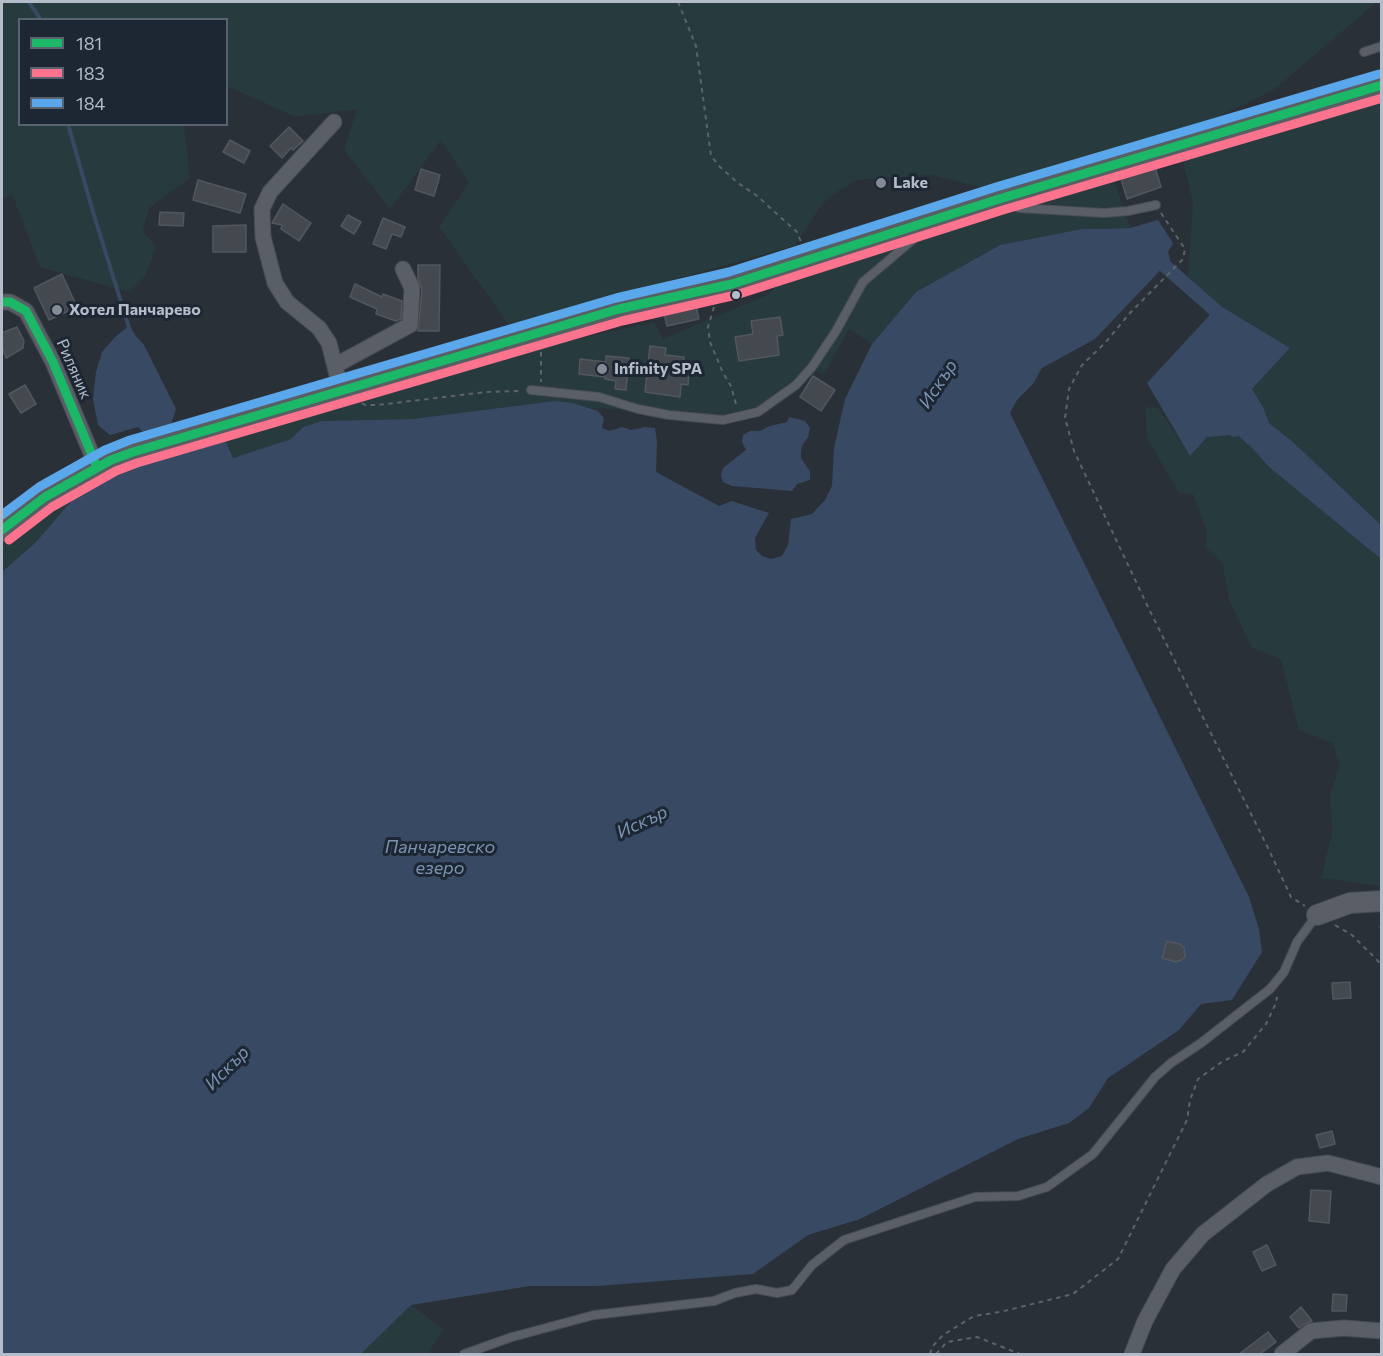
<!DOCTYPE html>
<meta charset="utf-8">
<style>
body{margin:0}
#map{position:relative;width:1383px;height:1356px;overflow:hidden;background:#2a3038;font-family:Commissioner,sans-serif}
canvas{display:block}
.frame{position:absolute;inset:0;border:3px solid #b4bcc9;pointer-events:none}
.legend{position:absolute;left:18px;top:18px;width:210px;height:108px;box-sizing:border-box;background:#1d2633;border:2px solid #59626f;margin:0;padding:8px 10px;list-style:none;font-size:18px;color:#b4bcc9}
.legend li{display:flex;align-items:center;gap:12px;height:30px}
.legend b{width:30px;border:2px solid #59626f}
</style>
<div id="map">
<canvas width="1383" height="1356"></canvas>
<div class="frame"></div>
<ul class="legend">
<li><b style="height:8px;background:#1ab867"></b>181</li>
<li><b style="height:8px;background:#fc738d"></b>183</li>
<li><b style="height:8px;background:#5aa8eb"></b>184</li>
</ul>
</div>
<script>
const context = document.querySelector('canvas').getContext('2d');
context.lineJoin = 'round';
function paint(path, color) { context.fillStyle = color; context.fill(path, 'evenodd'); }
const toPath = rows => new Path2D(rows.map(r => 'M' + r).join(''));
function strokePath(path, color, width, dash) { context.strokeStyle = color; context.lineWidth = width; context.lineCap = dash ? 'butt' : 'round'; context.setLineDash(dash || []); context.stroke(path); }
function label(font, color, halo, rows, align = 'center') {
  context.font = font + ' Commissioner,sans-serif'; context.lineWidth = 6; context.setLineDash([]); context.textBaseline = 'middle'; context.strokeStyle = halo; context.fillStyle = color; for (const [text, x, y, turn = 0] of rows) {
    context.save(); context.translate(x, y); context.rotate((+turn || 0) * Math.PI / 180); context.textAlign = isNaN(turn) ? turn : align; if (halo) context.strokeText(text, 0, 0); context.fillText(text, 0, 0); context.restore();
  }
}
paint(toPath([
 [2,2,1377,2,1272,91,1220,116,1151,139,1105,150,980,187,932,175,857,180,838,191,822,204,794,246,509,325,439,227,469,183,441,140,390,209,344,150,357,109,296,117,227,86,226,20,20,20,20,124,184,125,190,178,149,208,143,231,156,247,146,275,129,292,40,267,12,194,2,199],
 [1381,94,1381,525,1293,442,1269,423,1263,407,1252,389,1290,348,1219,305,1188,276,1193,202,1181,153],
 [1113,177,1130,228,1105,229,1082,229,1000,245,916,292,872,344,849,329,824,374,815,371,801,386,759,416,723,424,699,423,668,420,619,409,590,408,573,403,413,419,322,421,303,427,291,439,233,458,225,440,236,435,359,396,552,344,654,322,663,339,767,295,790,275,861,249],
 [1236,406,1248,444,1269,467,1381,559,1381,886,1321,878,1332,833,1330,794,1340,766,1333,743,1299,730,1281,659,1252,648,1229,600,1222,562,1205,547,1207,532,1193,494,1179,493,1147,438,1145,407,1158,408,1190,455],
 [74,498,36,542,2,572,2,540,52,507],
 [411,1305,444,1330,427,1354,361,1354]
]), '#273a3e');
paint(toPath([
 [1158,220,1173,243,1168,252,1170,260,1095,339,1042,368,1033,384,1017,400,1010,413,1249,897,1259,929,1262,952,1232,1000,1201,1004,1179,1030,1108,1078,1089,1108,1069,1123,1018,1139,860,1219,808,1235,753,1274,597,1286,530,1286,411,1305,361,1354,2,1354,2,572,36,542,74,498,118,475,132,470,131,467,144,433,138,427,110,435,98,425,93,399,96,372,102,352,115,337,129,326,136,336,144,345,176,409,171,424,180,454,225,440,233,458,291,439,303,427,322,421,413,419,555,401,573,403,598,411,604,418,602,428,609,431,622,427,632,430,645,427,655,428,657,442,656,472,719,506,732,501,769,513,755,538,756,550,762,556,771,559,782,556,788,545,791,519,812,514,825,500,832,486,834,448,845,399,872,344,916,292,1000,245,1082,229,1105,229,1130,228],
 [1219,305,1290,348,1252,389,1263,407,1269,423,1293,442,1381,525,1381,559,1269,467,1254,450,1239,436,1233,437,1230,435,1207,437,1190,456,1147,383],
 [789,417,805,421,810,428,808,437,803,444,801,451,801,458,810,471,810,480,797,484,792,491,732,486,723,482,721,475,723,468,746,450,742,442,743,435,750,431,760,431,770,426,787,422]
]), '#384963');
strokePath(toPath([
 [29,2,41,20],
 [68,124,93,212,130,331],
 [1381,927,1382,927]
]), '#384963', 4);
strokePath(toPath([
 [1165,266,1215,310,1220,327]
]), '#384963', 14);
const building = toPath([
 [289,127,303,141,293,150,291,148,282,158,270,146,289,127],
 [230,140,250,151,244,163,223,152,230,140],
 [1155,167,1161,187,1127,199,1121,179,1155,167],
 [421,169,440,175,434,196,415,190,421,169],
 [198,180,246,194,240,213,193,200,198,180],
 [283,204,311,223,299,241,281,229,282,225,272,223,283,204],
 [160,212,184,213,183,226,159,225,160,212],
 [348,215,361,222,354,234,341,226,348,215],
 [383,218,405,227,401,237,392,234,386,249,373,244,383,218],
 [246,225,246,252,213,252,213,226,246,225],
 [418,265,440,265,439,331,418,331,422,289,418,279,418,265],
 [62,274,77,307,49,320,34,288,62,274],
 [355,284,382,297,383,294,402,301,401,319,396,321,376,314,377,309,350,297,355,284],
 [696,306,699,319,667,326,664,313,696,306],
 [780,317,783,335,777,336,779,355,739,361,735,337,753,334,751,321,780,317],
 [17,327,24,341,23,348,6,358,2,347,2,333,17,327],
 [650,346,666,348,665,355,684,357,683,372,689,373,688,385,681,384,680,397,645,392,650,346],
 [606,356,629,358,626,390,615,389,616,381,605,379,605,377,579,374,580,359,606,362,606,356],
 [813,376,835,390,821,411,800,397,813,376],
 [25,385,36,404,21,413,9,394,25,385],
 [1167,941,1180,944,1184,948,1185,957,1181,960,1176,962,1162,958,1167,941],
 [1350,982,1351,998,1333,999,1332,983,1350,982],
 [1332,1131,1335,1144,1320,1148,1316,1135,1332,1131],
 [1311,1190,1331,1191,1329,1223,1309,1221,1311,1190],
 [1267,1245,1276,1265,1262,1271,1253,1252,1267,1245],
 [1333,1294,1347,1295,1346,1311,1332,1311,1333,1294],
 [1301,1307,1312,1321,1306,1323,1299,1328,1290,1317,1301,1307],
 [1268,1332,1276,1342,1260,1354,1239,1354,1268,1332]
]);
paint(building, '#444950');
strokePath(building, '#52575f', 1.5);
const service = toPath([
 [1364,52,1382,46],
 [1006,202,1019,208,1104,213,1128,211,1156,205],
 [531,390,599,397,638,409,669,415,723,420,758,412,796,385,812,367,836,331,863,282,923,231],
 [464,1354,512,1337,594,1315,714,1301,735,1293,756,1289,777,1293,792,1290,812,1265,844,1240,975,1197,1018,1196,1047,1187,1093,1154,1155,1077,1171,1063,1201,1043,1270,989,1284,972,1297,942,1316,916]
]);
const minor = toPath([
 [334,122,270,192,262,209,263,237,275,283,287,302,319,328,329,343,341,391],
 [2,302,10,302,26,311,53,362,97,467],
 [336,365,410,325,412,288,403,269],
 [1132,1354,1145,1321,1173,1269,1203,1234,1267,1184,1297,1167,1328,1163,1382,1177],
 [1282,1354,1311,1331,1344,1328,1382,1331]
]);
const tertiary = toPath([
 [1317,915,1350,903,1382,901]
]);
const secondary = toPath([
 [2,530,45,497,111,460,133,452,496,346,619,309,732,284,999,199,1101,169,1382,85]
]);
strokePath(service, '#484c53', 10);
strokePath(minor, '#484c53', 17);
strokePath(tertiary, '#484c53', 22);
strokePath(secondary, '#484c53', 25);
strokePath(toPath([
 [678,2,696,46,711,156,719,166,738,183,756,195,797,232,801,242],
 [1161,213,1185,249,1183,259,1130,313,1105,343,1082,365,1069,389,1065,418,1074,451,1148,607,1269,850,1291,897,1305,906],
 [714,307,708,327,710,342,723,373,731,386,737,408],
 [541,352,541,382],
 [362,403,365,405,378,405,486,392,520,391],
 [1335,925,1352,935,1382,965],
 [930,1354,932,1347,943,1335,974,1316,1000,1312,1073,1294,1118,1259,1187,1120,1190,1100,1198,1079,1223,1061,1243,1052,1266,1024,1276,1003,1277,997],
 [936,1354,947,1342,977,1337,1020,1354]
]), '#5d636a', 2, [4.5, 4.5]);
strokePath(service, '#5a5e66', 8);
strokePath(minor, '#5a5e66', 15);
strokePath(tertiary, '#5a5e66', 20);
strokePath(secondary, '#595d64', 22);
strokePath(toPath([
 [2,302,10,302,26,311,53,362,97,467],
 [2,530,45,497,111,460,133,452,619,309,732,284,999,199,1382,85]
]), '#1ab867', 9);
strokePath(toPath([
 [9,540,52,507,116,471,137,463,622,321,736,295,1003,210,1382,98]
]), '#fc738d', 9);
strokePath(toPath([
 [2,515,39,487,105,450,130,440,616,298,729,272,996,187,1379,74]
]), '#5aa8eb', 9);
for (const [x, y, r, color] of [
 [881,183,6,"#848b96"],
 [736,295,5,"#b4bcc9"],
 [57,310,6,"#848b96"],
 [602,369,6,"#848b96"]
]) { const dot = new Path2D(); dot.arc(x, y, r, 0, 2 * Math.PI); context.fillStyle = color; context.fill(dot); strokePath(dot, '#1d2633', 2); }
label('bold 16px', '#b4bcc9', '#1d2633', [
 ["Lake",893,183],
 ["Хотел Панчарево",69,310],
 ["Infinity SPA",614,369]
], 'left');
label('16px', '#b4bcc9', '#1d2633', [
 ["Риляник",74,369,66]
]);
label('italic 18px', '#7c92b1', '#1d2633', [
 ["Искър",938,384,-56],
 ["Искър",642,822,-25],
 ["Панчаревско",440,847],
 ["езеро",440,868],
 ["Искър",227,1068,-45]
]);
</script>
